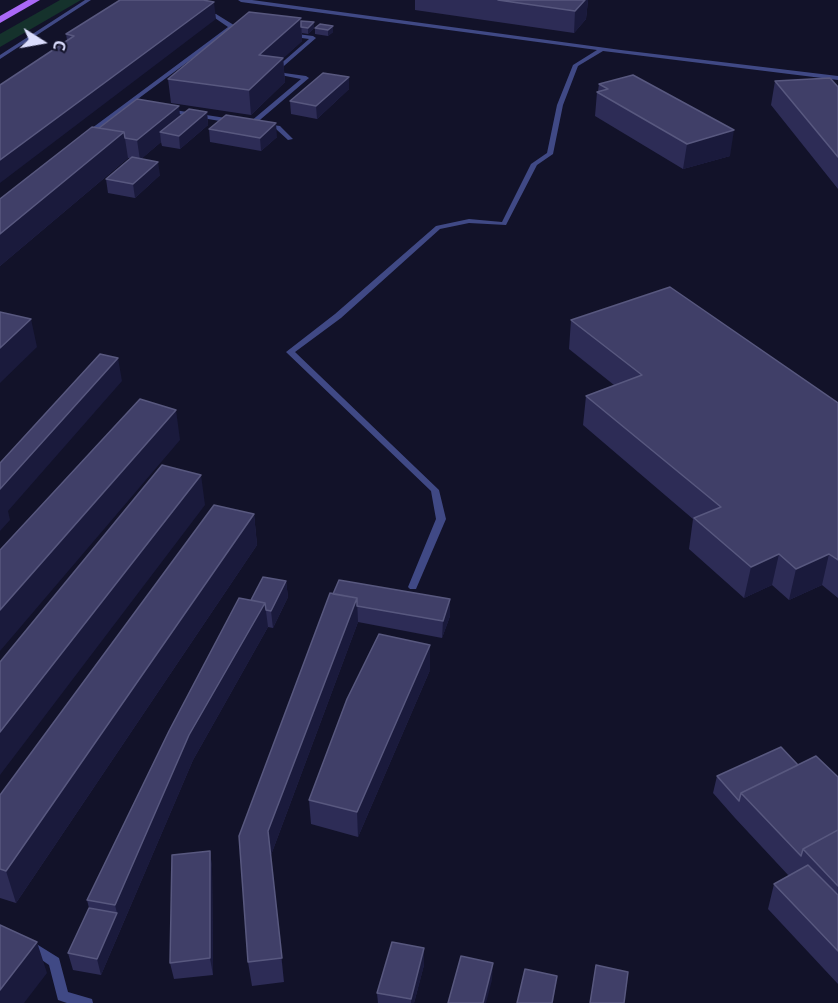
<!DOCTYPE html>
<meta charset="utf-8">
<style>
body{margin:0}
#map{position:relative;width:838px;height:1003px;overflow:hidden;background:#121229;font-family:"Open Sans",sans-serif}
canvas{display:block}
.north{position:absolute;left:12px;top:12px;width:60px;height:60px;-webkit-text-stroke:4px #121229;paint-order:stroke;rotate:101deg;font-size:16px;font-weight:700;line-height:24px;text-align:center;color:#dbddfd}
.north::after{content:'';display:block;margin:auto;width:21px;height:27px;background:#dbddfd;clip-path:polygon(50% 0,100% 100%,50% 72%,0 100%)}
</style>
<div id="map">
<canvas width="838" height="1003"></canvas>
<div class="north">С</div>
</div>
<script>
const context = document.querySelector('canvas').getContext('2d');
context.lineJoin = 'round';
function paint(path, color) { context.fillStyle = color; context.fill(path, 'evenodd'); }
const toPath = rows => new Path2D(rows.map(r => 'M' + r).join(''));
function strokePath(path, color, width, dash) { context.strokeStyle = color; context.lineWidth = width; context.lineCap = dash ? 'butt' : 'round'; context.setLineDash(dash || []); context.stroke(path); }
paint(toPath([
 [60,0,81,0,0,47,0,34]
]), '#15322c');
paint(toPath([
 [85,0,91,0,0,59,0,55,85,0],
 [238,0,252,0,621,50,838,76,838,80,603,51,578,66,563,105,553,154,537,165,506,225,469,223,440,229,341,318,295,352,439,490,446,519,416,589,410,589,408,587,436,519,431,491,286,352,335,314,436,226,469,219,502,222,531,164,547,153,557,105,573,65,597,50,241,2,238,0],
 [212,14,216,14,237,27,232,29,88,136,84,136,84,134,228,27,212,16,212,14],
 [289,33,313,36,316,38,277,72,306,76,309,78,254,125,246,125,246,123,250,122,301,79,270,73,309,39,287,36,286,35,289,33],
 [168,109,232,119,235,121,232,123,166,112,165,111,168,109],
 [266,124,280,126,293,139,288,140,276,129,264,127,264,125,266,124],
 [30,940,59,958,68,992,92,999,93,1003,67,1003,58,1000,49,965,26,949,24,945,26,941,30,940]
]), '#404985');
paint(toPath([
 [28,0,40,0,0,23,0,16,28,0]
]), '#a968f7');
paint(toPath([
 [415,0,588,0,586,19,574,33,415,10],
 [216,19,67,40,66,34],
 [301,21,314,28,308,34,302,33,302,41,283,58,285,82,251,115,171,103,168,79],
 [333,26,333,32,328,36,315,34,315,28],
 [349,77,349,89,317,119,291,114,290,101],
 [775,81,838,87,838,189,771,105],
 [599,84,730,156,683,169,595,116,597,92,598,91],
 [207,112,208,125,180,149,162,146,161,142,141,159,160,175,135,198,108,193,106,179,130,158,128,158,0,266,0,199,99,128],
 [209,129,277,137,261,151,210,142],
 [571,320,838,403,838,598,822,585,789,600,772,585,744,598,689,549,693,519,583,425,586,396,614,385,569,349],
 [254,514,257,545,16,903,0,898,0,795],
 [286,581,288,597,273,628,268,627,193,760,101,975,73,970,68,953,89,908,87,900,251,600],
 [330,593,450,616,442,638,358,622,271,855,284,982,252,986,248,962,239,836],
 [430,670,358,837,311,824,309,800],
 [798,765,838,777,838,984,768,909,774,884,789,876,735,818,713,793,717,776],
 [210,851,212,868,213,975,174,979,170,963],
 [424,965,414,1003,378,1003,377,993]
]), '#2d2c56');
paint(toPath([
 [585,0,588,0,586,19,574,33,575,11],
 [214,2,216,19,0,183,0,160],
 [301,18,302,41,261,79,259,55],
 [314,22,314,28,308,34,308,28],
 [333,26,333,32,328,36,328,30],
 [283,58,285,82,251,115,249,90],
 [349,77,349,89,317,119,316,106],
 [179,106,181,125,160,132,161,142,140,160,137,140],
 [207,112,208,125,180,149,179,136],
 [276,123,277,137,261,151,260,138],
 [734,130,730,156,683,169,687,144],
 [124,132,128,158,0,266,0,234],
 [158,162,160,175,135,198,133,184],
 [31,319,37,347,0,383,0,348],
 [118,358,122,381,8,511,10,520,0,531,0,489],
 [176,410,180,440,0,651,0,610],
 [201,475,205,505,0,775,0,732],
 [254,514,257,545,16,903,6,871],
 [779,554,772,585,744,598,751,567],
 [829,554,822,585,789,600,796,569],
 [286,581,288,597,273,628,271,611],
 [357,598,358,622,271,855,284,982,268,831],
 [450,599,450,616,442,638,443,621],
 [265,603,268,627,193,760,101,975,97,959,117,913,115,905,189,735],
 [430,645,430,670,358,837,357,812],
 [210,851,212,868,213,975,210,958],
 [37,942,47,973,24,1003,0,1003,0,990],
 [424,948,424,965,414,1003,411,1003,411,999],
 [493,963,492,980,486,1003,483,1003],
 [557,976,553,1003,552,1003]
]), '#1a1a3c');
const building = toPath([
 [120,0,203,0,214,2,0,160,0,85,74,36,66,34,120,0],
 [498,0,585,0,575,11,498,0],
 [249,12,301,18,259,55,283,58,249,90,168,79,249,12],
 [301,21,314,22,308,28,301,27,301,21],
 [320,24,333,26,328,30,315,28,320,24],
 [323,73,349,77,316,106,290,101,323,73],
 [633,75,734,130,687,144,597,92,608,89,599,84,633,75],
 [830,78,838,87,838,157,775,81,830,78],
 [137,99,179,106,137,140,125,138,124,132,99,128,137,99],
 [189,109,207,112,179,136,160,132,189,109],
 [226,115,276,123,260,138,209,129,226,115],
 [92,127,124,132,0,234,0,199,92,127],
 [132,157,158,162,133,184,106,179,132,157],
 [670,287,838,403,838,560,829,554,796,569,779,554,751,567,694,518,721,507,586,396,642,375,571,320,670,287],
 [0,312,31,319,0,348,0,312],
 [100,354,118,358,0,489,0,463,100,354],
 [140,399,176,410,0,610,0,550,140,399],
 [162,465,201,475,0,732,0,662,162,465],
 [214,505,254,514,6,871,0,869,0,795,214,505],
 [263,577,286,581,271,611,266,610,265,603,251,600,263,577],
 [339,580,450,599,443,621,357,606,357,598,333,594,339,580],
 [330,593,357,598,268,831,282,958,248,962,239,836,330,593],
 [239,598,265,603,189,735,115,905,87,900,169,731,239,598],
 [379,634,430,645,357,812,309,800,347,699,379,634],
 [781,747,798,765,741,793,739,801,717,776,781,747],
 [816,756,838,777,838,830,803,849,801,856,741,793,816,756],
 [838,830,838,886,803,849,838,830],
 [210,851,210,958,170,963,172,855,210,851],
 [808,865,838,895,838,951,774,884,808,865],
 [89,908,117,913,97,959,68,953,89,908],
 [0,925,37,942,0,990,0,925],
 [392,942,424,948,411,999,377,993,392,942],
 [461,956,493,963,483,1003,448,1003,461,956],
 [596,965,628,972,624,1003,590,1003,596,965],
 [525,969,557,976,552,1003,517,1003,525,969]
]);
paint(building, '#403f68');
strokePath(building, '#58587f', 1.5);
</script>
